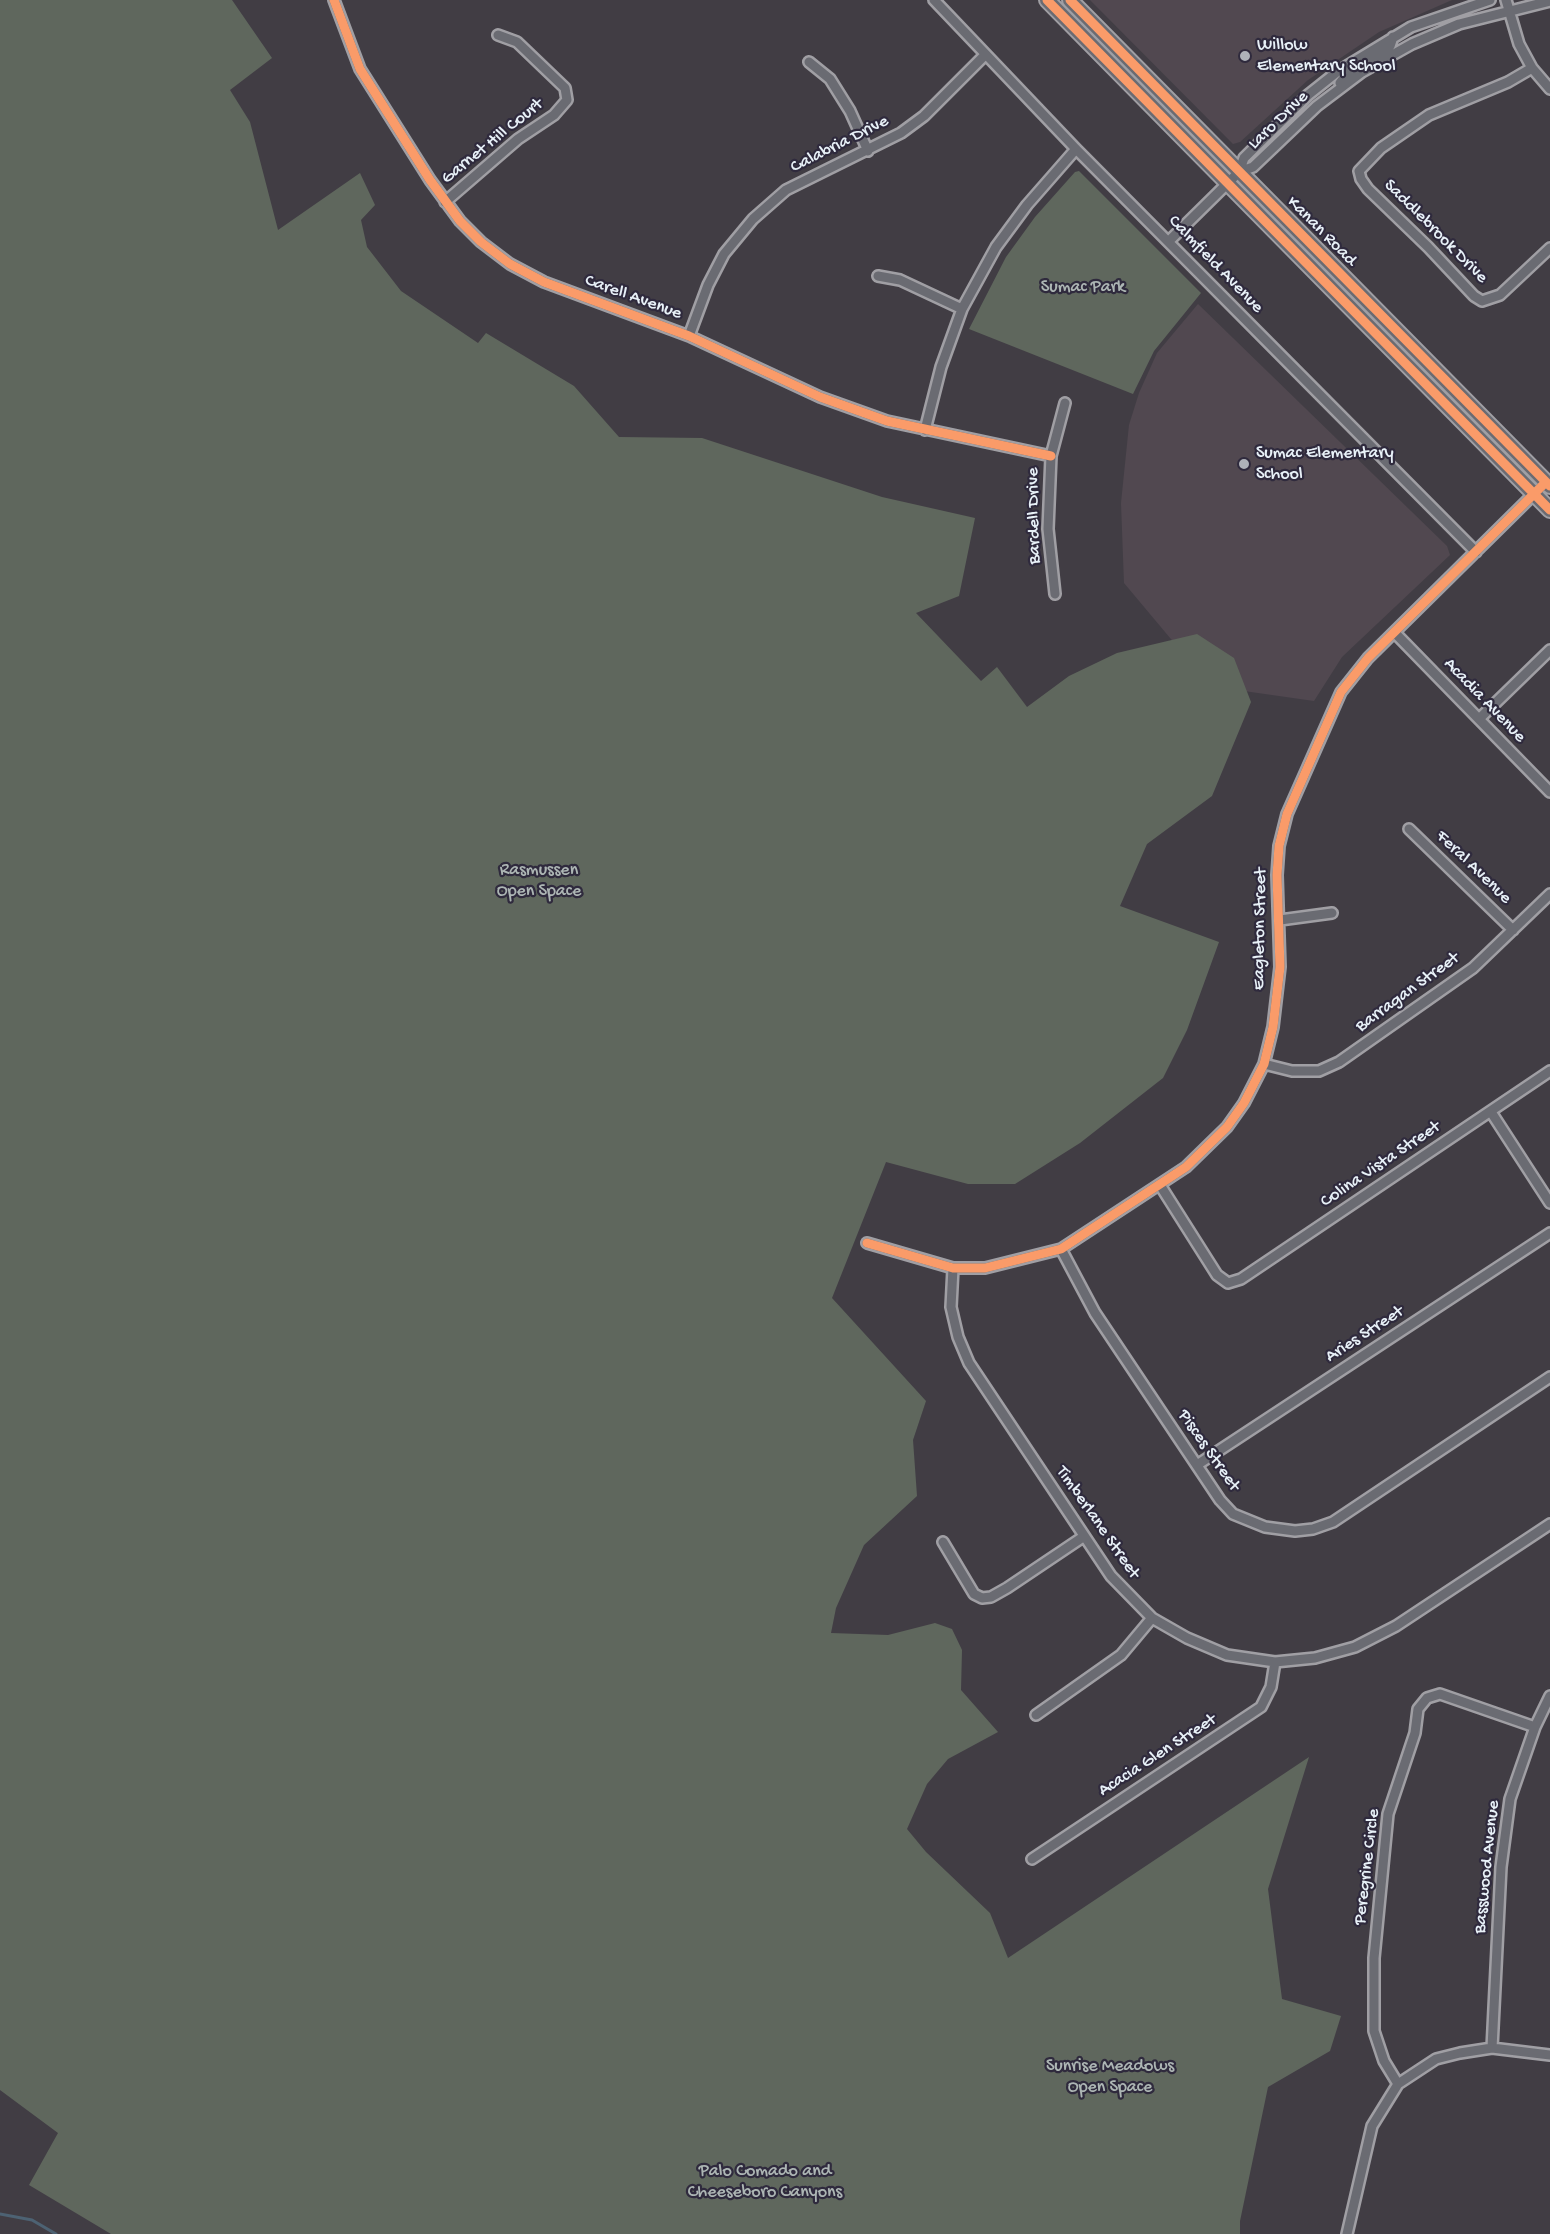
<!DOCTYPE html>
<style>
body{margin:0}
canvas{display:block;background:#413d44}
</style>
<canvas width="1550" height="2234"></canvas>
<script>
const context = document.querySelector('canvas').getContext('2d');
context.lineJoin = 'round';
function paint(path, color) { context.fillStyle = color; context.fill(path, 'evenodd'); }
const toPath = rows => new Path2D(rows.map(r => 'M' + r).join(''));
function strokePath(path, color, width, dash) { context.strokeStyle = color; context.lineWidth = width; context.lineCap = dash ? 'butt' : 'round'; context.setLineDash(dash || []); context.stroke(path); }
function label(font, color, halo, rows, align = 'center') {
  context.font = font + ' "Gochi Hand",sans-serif'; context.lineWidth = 4.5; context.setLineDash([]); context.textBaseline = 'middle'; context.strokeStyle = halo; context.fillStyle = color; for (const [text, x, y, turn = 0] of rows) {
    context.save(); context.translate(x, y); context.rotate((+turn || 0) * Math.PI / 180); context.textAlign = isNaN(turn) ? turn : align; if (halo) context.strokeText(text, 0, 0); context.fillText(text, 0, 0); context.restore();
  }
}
paint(toPath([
 [1090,0,1452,0,1379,32,1308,80,1240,142,1233,144],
 [1198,304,1447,546,1450,555,1342,657,1314,701,1244,691,1217,694,1124,583,1121,503,1129,425,1139,393,1157,353]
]), '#514850');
paint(toPath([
 [0,0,232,0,272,58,230,90,250,122,278,230,360,173,375,205,361,220,367,247,401,291,478,343,486,333,574,386,619,437,702,438,882,497,975,518,959,596,916,613,981,681,997,667,1027,707,1069,676,1117,653,1197,634,1234,658,1251,702,1212,796,1147,844,1120,906,1219,942,1187,1030,1163,1078,1080,1143,1015,1184,968,1184,886,1162,832,1298,926,1401,913,1440,917,1496,864,1545,836,1608,831,1633,888,1635,935,1623,952,1629,962,1650,961,1690,998,1732,948,1759,927,1784,907,1829,926,1852,990,1913,1008,1958,1309,1757,1268,1889,1282,1999,1341,2016,1330,2051,1268,2087,1240,2221,1240,2234,111,2234,29,2185,58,2133,0,2090],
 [1079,171,1201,293,1154,351,1133,394,969,329,1006,257,1035,217,1075,172]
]), '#5f675d');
strokePath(toPath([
 [0,2214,32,2220,56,2234]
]), '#4d6273', 3);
const street = toPath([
 [334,0,360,69,430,180,460,221,481,242,510,264,544,282,689,336,820,397,887,421,1051,456],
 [934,0,1076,149,1476,552],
 [1506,0,1519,44,1532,68,1550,89],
 [809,62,830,79,850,111,868,151],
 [1532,68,1508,82,1429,115,1381,148,1359,171,1361,179,1368,189,1428,247,1474,296,1482,301,1500,295,1550,248],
 [1340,83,1347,74,1390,46,1393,37],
 [1239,172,1244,158,1308,95,1337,72,1411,27,1490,0],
 [445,202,518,139,554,115,567,100,565,88,517,42,498,35],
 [1169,241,1239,172,1253,167,1317,106,1362,72,1412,44,1459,24,1550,1],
 [878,276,900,280,962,309],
 [689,336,708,285,724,254,753,219,786,190,901,133,924,116,985,55],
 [925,430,941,367,962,309,996,247,1027,205,1076,149],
 [1055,594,1048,529,1051,456,1065,403],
 [1395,633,1550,792],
 [1479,719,1550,650],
 [1409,829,1513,930],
 [1280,920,1332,913],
 [1264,1064,1292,1071,1319,1071,1339,1062,1473,968,1550,894],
 [1491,1112,1550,1203],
 [1160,1185,1217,1275,1228,1283,1241,1279,1550,1071],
 [867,1243,953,1268,985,1268,1061,1249,1186,1167,1227,1127,1244,1103,1264,1064,1273,1027,1280,967,1277,875,1279,846,1287,814,1341,692,1368,658,1546,482],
 [1061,1249,1095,1313,1220,1500,1233,1514,1265,1527,1295,1531,1313,1529,1333,1522,1550,1377],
 [953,1268,951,1307,958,1337,969,1363,1111,1576,1152,1618,1187,1638,1227,1655,1275,1662,1315,1658,1355,1647,1396,1626,1550,1524],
 [1197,1465,1550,1233],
 [943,1542,974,1594,982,1598,991,1597,1007,1588,1083,1537],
 [1036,1715,1121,1655,1152,1618],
 [1032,1859,1261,1707,1271,1687,1275,1662],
 [1492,2048,1501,1867,1510,1799,1535,1727,1550,1696],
 [1398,2084,1384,2061,1374,2031,1374,1958,1388,1814,1415,1733,1418,1709,1427,1698,1440,1694,1535,1727],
 [1347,2234,1372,2126,1398,2084,1436,2059,1460,2053,1492,2048,1550,2055]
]);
const secondary = toPath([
 [1047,0,1550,510],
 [1070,0,1550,486]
]);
strokePath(street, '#a09fa4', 14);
strokePath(secondary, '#a09fa4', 18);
strokePath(street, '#6a6b72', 9);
strokePath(secondary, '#6a6b72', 14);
strokePath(toPath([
 [334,0,360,69,430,180,460,221,481,242,510,264,544,282,689,336,820,397,887,421,1051,456],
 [1047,0,1550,510],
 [1070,0,1550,486],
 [867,1243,953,1268,985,1268,1061,1249,1186,1167,1227,1127,1244,1103,1264,1064,1273,1027,1280,967,1277,875,1279,846,1287,814,1341,692,1368,658,1546,482]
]), '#fa9b69', 9);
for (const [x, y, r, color] of [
 [1245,56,6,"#aeb2b9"],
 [1244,464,6,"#aeb2b9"]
]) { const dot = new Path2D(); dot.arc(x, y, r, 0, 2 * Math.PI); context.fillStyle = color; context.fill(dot); strokePath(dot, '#2f2a3d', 2); }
label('18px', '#e8f1f8', '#2f2a3d', [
 ["Willow",1257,46],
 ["Elementary School",1257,67],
 ["Sumac Elementary",1256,454],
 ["School",1256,475]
], 'left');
label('18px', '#e8f1f8', '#2f2a3d', [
 ["Laro Drive",1279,121,-44],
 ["Garnet Hill Court",493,142,-39],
 ["Calabria Drive",840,145,-27],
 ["Kanan Road",1321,232,45],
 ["Saddlebrook Drive",1435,232,45],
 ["Calmfield Avenue",1215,265,46],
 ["Carell Avenue",633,298,20],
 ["Bardell Drive",1035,516,-91],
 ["Acadia Avenue",1484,701,46],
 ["Feral Avenue",1473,868,44],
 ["Eagleton Street",1261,929,-89],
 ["Barragan Street",1408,993,-36],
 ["Colina Vista Street",1381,1165,-34],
 ["Aries Street",1365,1335,-33],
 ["Pisces Street",1208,1451,55],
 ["Timberlane Street",1097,1523,55],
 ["Acacia Glen Street",1158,1756,-33],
 ["Peregrine Circle",1368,1867,-83],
 ["Basswood Avenue",1488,1867,-84]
]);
label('18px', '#adb6b4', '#2f2a3d', [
 ["Sumac Park",1083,288],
 ["Rasmussen",539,871],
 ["Open Space",539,892],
 ["Sunrise Meadows",1110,2067],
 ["Open Space",1110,2088],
 ["Palo Comado and",765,2172],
 ["Cheeseboro Canyons",765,2193]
]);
</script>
